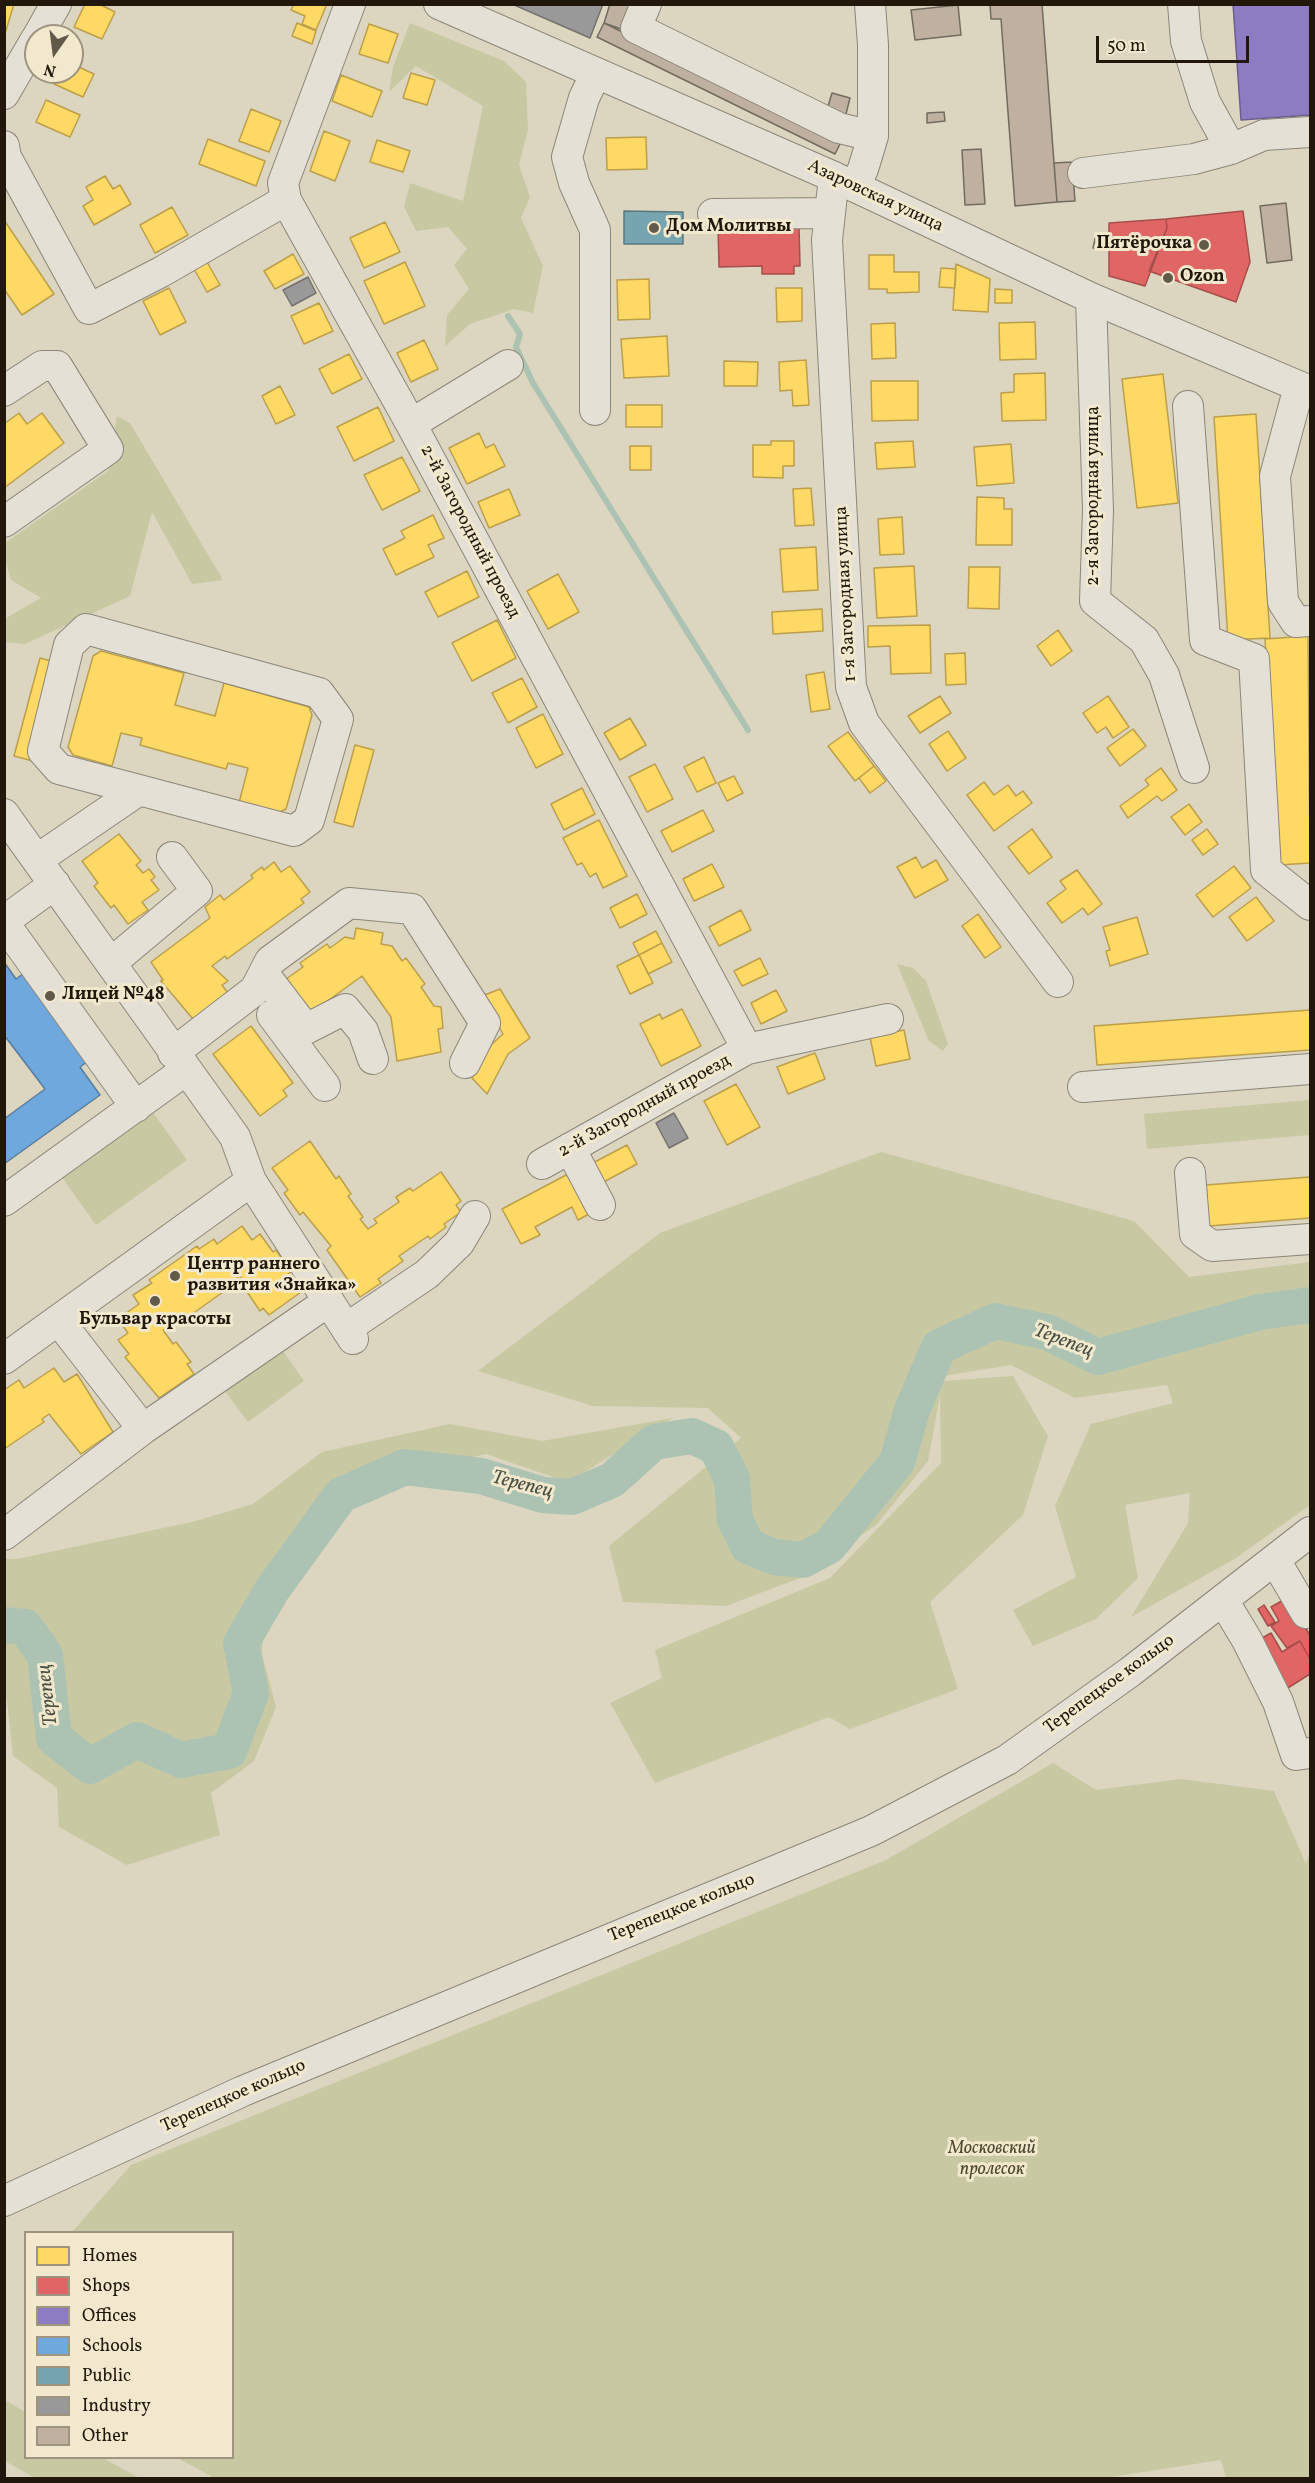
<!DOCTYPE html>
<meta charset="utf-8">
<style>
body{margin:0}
#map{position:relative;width:1315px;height:2483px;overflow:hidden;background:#dcd5bf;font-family:Vollkorn,serif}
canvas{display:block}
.frame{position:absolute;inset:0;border:6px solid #21170a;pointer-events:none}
.legend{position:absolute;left:24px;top:2231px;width:210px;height:228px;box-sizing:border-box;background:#f1e8cd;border:2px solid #9e947f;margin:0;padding:8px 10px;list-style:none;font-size:18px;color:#21170a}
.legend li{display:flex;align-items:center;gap:12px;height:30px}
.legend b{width:30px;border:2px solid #9e947f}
.north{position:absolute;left:24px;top:24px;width:60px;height:60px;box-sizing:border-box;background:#f1e8cd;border:2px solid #9e947f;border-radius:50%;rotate:194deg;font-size:16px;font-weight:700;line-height:24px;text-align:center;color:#21170a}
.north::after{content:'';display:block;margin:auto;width:21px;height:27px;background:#625a49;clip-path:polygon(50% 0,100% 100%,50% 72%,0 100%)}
.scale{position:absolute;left:1096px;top:36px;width:153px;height:27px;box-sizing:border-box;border:3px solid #21170a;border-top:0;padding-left:8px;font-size:18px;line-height:21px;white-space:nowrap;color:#21170a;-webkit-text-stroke:4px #f1e8cd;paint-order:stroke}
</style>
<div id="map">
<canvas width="1315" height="2483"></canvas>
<div class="frame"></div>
<ul class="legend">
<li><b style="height:16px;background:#ffd966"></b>Homes</li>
<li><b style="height:16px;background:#e06666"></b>Shops</li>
<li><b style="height:16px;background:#8e7cc3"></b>Offices</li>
<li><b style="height:16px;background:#6fa8dc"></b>Schools</li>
<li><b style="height:16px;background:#76a5af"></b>Public</li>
<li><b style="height:16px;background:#999"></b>Industry</li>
<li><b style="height:16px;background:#c0b09f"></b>Other</li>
</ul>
<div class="north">N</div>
<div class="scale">50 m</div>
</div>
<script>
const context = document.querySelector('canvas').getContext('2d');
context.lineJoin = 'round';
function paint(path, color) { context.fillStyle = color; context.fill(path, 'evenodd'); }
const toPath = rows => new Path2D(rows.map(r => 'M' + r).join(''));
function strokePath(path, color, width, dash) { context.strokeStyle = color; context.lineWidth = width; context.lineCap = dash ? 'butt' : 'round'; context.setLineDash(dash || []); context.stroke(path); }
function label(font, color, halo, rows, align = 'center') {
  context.font = font + ' Vollkorn,serif'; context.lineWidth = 6; context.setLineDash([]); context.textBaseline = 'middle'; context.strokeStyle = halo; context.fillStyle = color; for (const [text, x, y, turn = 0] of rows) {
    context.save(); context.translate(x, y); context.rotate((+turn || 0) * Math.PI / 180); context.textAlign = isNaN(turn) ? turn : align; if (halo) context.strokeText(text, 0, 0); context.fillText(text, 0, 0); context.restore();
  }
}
paint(toPath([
 [410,23,504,61,526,82,528,130,519,165,530,197,521,218,543,266,533,313,514,309,470,324,445,346,447,315,469,289,454,265,467,249,448,227,416,231,404,207,410,183,463,201,483,106,416,66,389,92,393,67],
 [117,416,130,423,223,580,192,584,152,512,130,596,25,644,5,642,4,619,41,598,11,580,5,559,5,543,108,471],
 [897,964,913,968,926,981,948,1044,943,1051,929,1041],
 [1310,1100,1310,1135,1147,1149,1144,1114],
 [152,1111,187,1160,96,1225,61,1176],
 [881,1152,1134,1221,1189,1277,1310,1262,1310,1505,1236,1558,1131,1617,1188,1523,1190,1493,1125,1505,1138,1578,1096,1619,1033,1646,1013,1610,1076,1577,1055,1506,1091,1424,1173,1403,1167,1385,1075,1398,1011,1365,943,1376,942,1381,1013,1376,1048,1436,1023,1515,930,1602,958,1689,850,1729,829,1717,655,1783,610,1703,662,1678,655,1650,830,1578,941,1463,940,1395,928,1461,876,1525,800,1578,726,1606,623,1602,609,1546,741,1438,708,1408,593,1406,478,1371,660,1233],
 [281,1348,304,1381,248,1422,224,1390],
 [673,1418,568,1482,486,1454,378,1478,264,1611,262,1654,276,1707,254,1761,211,1793,220,1835,127,1865,59,1827,57,1788,13,1756,4,1674,5,1559,17,1559,192,1522,253,1504,322,1452,450,1424,542,1441],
 [1053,1763,1096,1790,1181,1779,1274,1791,1306,1864,1310,1851,1310,2478,1226,2478,1221,2460,1105,2478,214,2478,178,2458,232,2458,232,2232,72,2232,131,2165,886,1860],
 [5,2400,25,2412,26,2458,103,2458,139,2478,35,2478,5,2461]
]), '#c8c9a3');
const homes = toPath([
 [4,4,14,4,4,37,4,4],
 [85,4,99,4,115,12,102,39,74,27,85,4],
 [294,4,327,4,316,30,302,24,305,16,291,10,294,4],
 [297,23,316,31,312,44,292,36,297,23],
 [369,24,398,34,388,63,359,54,369,24],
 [72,64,94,74,83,97,54,84,59,72,72,72,72,64],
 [411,73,435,80,427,105,403,98,411,73],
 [341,75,382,91,372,117,332,101,341,75],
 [46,100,80,115,70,137,36,122,46,100],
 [251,109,281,121,269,152,239,141,251,109],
 [324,131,350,141,335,181,310,171,324,131],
 [646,137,647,169,607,170,606,138,646,137],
 [208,139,265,161,256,186,199,164,208,139],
 [377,140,410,151,403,172,370,162,377,140],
 [105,176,113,189,120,185,131,204,94,225,83,206,93,200,86,187,105,176],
 [172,207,188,235,155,253,140,225,172,207],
 [4,220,54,294,22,315,4,289,4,220],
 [385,222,400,252,364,268,350,238,385,222],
 [293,254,304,274,275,289,264,271,293,254],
 [869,255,894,255,894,272,919,272,919,292,887,293,887,289,869,289,869,255],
 [207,262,220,285,207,292,194,269,207,262],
 [405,262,425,306,384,324,364,281,405,262],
 [956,264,990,279,988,312,953,310,956,264],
 [941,268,956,269,955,288,939,287,941,268],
 [649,279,650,319,618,320,617,280,649,279],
 [169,288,186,322,160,335,143,301,169,288],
 [776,288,802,288,802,321,777,322,776,288],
 [995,289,1012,290,1012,303,995,303,995,289],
 [319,303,333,331,304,344,291,316,319,303],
 [1035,322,1036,359,1000,360,999,323,1035,322],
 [895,323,896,358,872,359,871,324,895,323],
 [667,336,669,376,624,378,621,339,667,336],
 [424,340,438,369,411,382,397,353,424,340],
 [349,354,362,379,332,394,319,369,349,354],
 [806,360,809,405,793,406,792,390,780,391,779,362,806,360],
 [724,361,758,362,757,386,724,386,724,361],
 [1045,373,1046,420,1002,421,1001,393,1014,392,1014,374,1045,373],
 [1163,374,1178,503,1137,508,1122,379,1163,374],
 [871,381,918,381,918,420,872,421,871,381],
 [280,386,295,415,276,424,262,396,280,386],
 [626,405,662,405,662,427,626,427,626,405],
 [378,407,394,441,354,461,337,427,378,407],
 [19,413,27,424,42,413,64,443,4,488,4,424,19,413],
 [1256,414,1270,638,1228,640,1214,417,1256,414],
 [479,433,486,448,494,444,505,466,467,484,449,448,479,433],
 [771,441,794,441,794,466,783,466,783,478,753,477,753,445,771,445,771,441],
 [913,441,915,467,877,469,875,443,913,441],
 [1011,444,1014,483,977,486,974,447,1011,444],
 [630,446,651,446,651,470,630,470,630,446],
 [402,457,420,491,382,510,364,475,402,457],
 [811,488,814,525,795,526,793,489,811,488],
 [509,489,520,515,489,528,478,502,509,489],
 [977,497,1004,498,1004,509,1012,509,1012,545,976,545,977,497],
 [433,515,444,538,428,545,434,557,396,575,383,549,405,538,401,531,433,515],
 [902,517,904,554,880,555,878,519,902,517],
 [816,547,818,590,783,592,780,549,816,547],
 [914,566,917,616,877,618,874,568,914,566],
 [969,567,1000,567,999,609,968,608,969,567],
 [467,571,479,597,438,617,425,592,467,571],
 [558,574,579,612,548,629,527,591,558,574],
 [822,609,823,631,773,634,772,612,822,609],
 [497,620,516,658,472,681,452,643,497,620],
 [930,625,931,673,891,674,890,646,868,647,868,626,930,625],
 [1058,630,1072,651,1051,666,1037,646,1058,630],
 [1308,636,1310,863,1279,865,1265,639,1308,636],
 [101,651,184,673,175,705,215,716,224,683,309,707,312,715,286,809,278,813,239,803,248,768,228,763,226,769,140,745,142,738,121,733,112,766,73,755,68,747,93,656,101,651],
 [965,653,966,684,946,685,945,654,965,653],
 [40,658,59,663,33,761,14,756,40,658],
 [824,672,830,709,811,712,806,675,824,672],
 [522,678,537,707,508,723,492,693,522,678],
 [940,696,951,713,920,733,908,716,940,696],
 [1108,696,1129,727,1113,738,1106,727,1097,733,1083,713,1108,696],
 [543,714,563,754,536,768,516,728,543,714],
 [630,718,646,745,620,760,604,733,630,718],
 [1133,729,1146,746,1120,766,1107,748,1133,729],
 [948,731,966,758,947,771,929,744,948,731],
 [848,732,874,766,855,781,828,746,848,732],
 [355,745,374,750,353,827,334,822,355,745],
 [704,757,716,783,697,792,684,767,704,757],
 [655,764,673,799,647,812,629,777,655,764],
 [874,766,886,781,870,793,859,778,874,766],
 [1161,768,1177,790,1162,801,1157,796,1128,818,1120,806,1149,785,1145,780,1161,768],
 [734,776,743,793,727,801,718,783,734,776],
 [984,782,994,795,1008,785,1016,796,1023,791,1032,803,994,831,967,795,984,782],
 [582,788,595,814,564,830,551,804,582,788],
 [1189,804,1202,822,1185,835,1171,817,1189,804],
 [703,810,714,831,672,852,661,831,703,810],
 [599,820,627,876,603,888,596,873,590,877,582,863,577,865,563,838,599,820],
 [1032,829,1052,857,1029,874,1008,847,1032,829],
 [1207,829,1218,844,1203,855,1192,840,1207,829],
 [119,834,141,861,136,865,143,873,149,869,155,877,151,880,159,890,142,902,148,910,128,924,114,905,111,908,94,886,98,883,82,861,119,834],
 [916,857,922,868,936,860,948,880,915,898,897,867,916,857],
 [274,862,281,872,290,866,310,892,301,899,304,903,227,959,225,956,212,966,228,981,222,985,228,993,193,1019,161,981,163,980,151,962,210,918,205,907,220,895,224,900,253,878,251,875,262,867,264,870,274,862],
 [712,864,724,887,694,901,683,879,712,864],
 [1234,866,1251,888,1213,917,1196,895,1234,866],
 [1077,870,1102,904,1088,915,1083,908,1062,923,1047,903,1066,889,1060,881,1077,870],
 [637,894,647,914,620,928,610,908,637,894],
 [1256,897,1274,921,1247,941,1229,917,1256,897],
 [741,910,751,930,719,946,709,927,741,910],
 [978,914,1001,947,985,958,962,926,978,914],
 [1137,917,1148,954,1110,966,1106,951,1110,950,1103,927,1137,917],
 [356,928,383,933,381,944,392,946,402,961,406,958,425,984,421,987,434,1006,441,1007,443,1028,438,1029,441,1052,397,1061,391,1017,362,976,307,1016,282,982,303,967,300,963,327,944,330,948,345,937,354,939,356,928],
 [656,931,662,943,639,955,633,943,656,931],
 [662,943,672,962,648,974,639,955,662,943],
 [639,955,653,983,630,994,617,966,639,955],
 [760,958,768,974,742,986,734,971,760,958],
 [500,989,530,1038,508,1054,487,1094,472,1078,491,1045,503,1034,482,996,500,989],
 [776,990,787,1011,761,1024,751,1003,776,990],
 [682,1009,701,1046,661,1066,640,1024,660,1014,662,1019,682,1009],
 [1310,1010,1310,1050,1097,1065,1094,1026,1310,1010],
 [251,1026,293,1083,283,1090,287,1096,260,1116,213,1054,251,1026],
 [904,1030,910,1059,876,1066,870,1037,904,1030],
 [815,1053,825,1079,788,1094,777,1067,815,1053],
 [736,1084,760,1127,727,1145,704,1101,736,1084],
 [310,1141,336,1179,339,1176,351,1194,348,1196,363,1217,360,1219,368,1229,377,1223,374,1219,399,1202,396,1197,410,1188,413,1191,441,1172,461,1201,456,1205,461,1212,444,1224,446,1227,430,1239,428,1236,399,1256,403,1261,378,1279,381,1283,360,1297,327,1250,331,1246,303,1212,300,1215,284,1193,288,1190,272,1168,310,1141],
 [627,1145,637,1164,600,1184,589,1165,627,1145],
 [568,1174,589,1214,578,1220,572,1207,535,1227,540,1235,521,1244,502,1209,568,1174],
 [1310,1177,1310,1218,1209,1226,1206,1185,1310,1177],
 [242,1226,252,1240,260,1234,273,1252,276,1250,291,1272,288,1274,301,1292,269,1315,263,1308,260,1311,243,1286,246,1284,240,1276,228,1284,230,1287,181,1322,179,1319,163,1330,173,1344,176,1342,191,1362,187,1364,194,1374,159,1398,125,1357,129,1354,118,1340,128,1333,118,1319,139,1304,133,1295,152,1283,149,1280,197,1246,199,1249,214,1239,217,1244,242,1226],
 [54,1368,64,1382,77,1374,113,1432,81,1454,49,1414,42,1419,44,1422,4,1449,4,1390,19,1380,24,1388,54,1368]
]);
paint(homes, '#ffd966');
strokePath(homes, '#bc9f4a', 1.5);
const shops = toPath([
 [1243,211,1250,262,1236,302,1149,271,1167,228,1166,219,1243,211],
 [1166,219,1167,228,1145,286,1109,276,1109,223,1166,219],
 [799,226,800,266,794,266,794,274,762,274,762,266,719,267,718,227,799,226],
 [1287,1598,1310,1635,1310,1659,1300,1641,1287,1648,1271,1626,1279,1621,1271,1607,1287,1598],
 [1264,1605,1275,1622,1268,1626,1258,1609,1264,1605],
 [1271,1633,1282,1652,1300,1641,1310,1659,1310,1674,1283,1691,1255,1642,1271,1633]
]);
paint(shops, '#e06666');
strokePath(shops, '#a74e4a', 1.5);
const offices = toPath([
 [1233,4,1310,4,1310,115,1241,120,1233,4]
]);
paint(offices, '#8e7cc3');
strokePath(offices, '#6d5e8c', 1.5);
const schools = toPath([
 [4,962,16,979,27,971,91,1059,80,1067,100,1095,4,1164,4,1119,45,1089,4,1035,4,962]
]);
paint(schools, '#6fa8dc');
strokePath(schools, '#587c9d', 1.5);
const public = toPath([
 [624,211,683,212,683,244,624,244,624,211]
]);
paint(public, '#76a5af');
strokePath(public, '#5c7a7e', 1.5);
const industry = toPath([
 [512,4,572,5,603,4,590,38,512,4],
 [308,277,316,293,292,306,283,290,308,277],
 [674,1113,688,1138,669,1148,656,1123,674,1113]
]);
paint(industry, '#999');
strokePath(industry, '#75726e', 1.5);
strokePath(toPath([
 [508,316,520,334,516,347,533,383,748,730]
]), '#acc3b3', 6);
strokePath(toPath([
 [4,1625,25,1627,45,1655,54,1738,90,1766,137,1740,181,1760,229,1751,251,1693,241,1643,272,1590,341,1495,405,1467,481,1476,543,1495,572,1497,612,1480,654,1442,692,1436,716,1447,732,1479,735,1520,748,1546,774,1557,803,1560,829,1546,897,1462,912,1410,939,1347,995,1321,1047,1332,1098,1357,1260,1312,1310,1305]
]), '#acc3b3', 36);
const building = toPath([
 [610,4,633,4,624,30,604,23,610,4],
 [990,4,1042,4,1057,202,1015,206,1001,19,991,19,990,4],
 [958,5,961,35,915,40,911,10,958,5],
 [604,23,842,140,835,154,597,37,604,23],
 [832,93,850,98,845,118,826,113,832,93],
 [944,112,945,121,927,123,927,113,944,112],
 [981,149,985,204,965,205,962,150,981,149],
 [1072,162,1075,201,1057,202,1054,163,1072,162],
 [1286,203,1292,260,1267,263,1260,206,1286,203],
 [1096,235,1106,238,1103,250,1093,248,1096,235]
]);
paint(building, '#c0b09f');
strokePath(building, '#716c5f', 1.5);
const minor = toPath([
 [350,4,283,183,286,200,411,424,747,1049],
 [439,4,834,177,1091,298,1310,391],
 [646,4,636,28,839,128,873,136],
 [1183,4,1186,41,1205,102,1231,149],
 [38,36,56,4],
 [4,94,36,39],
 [4,146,6,157,89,309,161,272,286,200],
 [1083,173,1194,159,1231,149,1264,135,1310,132],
 [834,177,827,240,851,687,864,723,1058,982],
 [855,187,863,169,873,136,873,45,870,4],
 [713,214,830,213],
 [1091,298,1098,510,1095,601,1144,640,1164,675,1194,768],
 [1299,387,1275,476,1283,602,1296,622,1310,621],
 [4,391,42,366,57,366,108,449,4,522],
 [1188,406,1205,640,1254,659,1266,870,1310,905],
 [595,410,595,230,574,183,567,157,584,98,596,73],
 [411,424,508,365],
 [4,814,235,1137,251,1181,353,1339],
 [38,859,139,790,294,831,309,820,338,719,319,693,86,629,69,645,43,751,59,769,139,790],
 [4,921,55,884],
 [4,923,136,1107],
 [111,963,197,891,172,857],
 [264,974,306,1029,345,1009,363,1031,373,1059],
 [272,1015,325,1086],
 [173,1053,255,990,270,961,349,903,412,909,485,1023,465,1063],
 [1083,1087,1310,1069],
 [570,1148,600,1205],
 [542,1164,747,1049,888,1019],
 [1190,1173,1195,1234,1212,1246,1310,1239],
 [4,1201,186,1070],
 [347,1328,427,1274,459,1243,475,1216],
 [4,1359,251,1181],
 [143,1429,329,1301],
 [4,1535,143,1429,59,1321],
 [1275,1560,1306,1613],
 [1223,1600,1247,1640,1278,1702,1296,1755,1310,1753],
 [4,2201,243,2091,871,1831,1007,1760,1130,1672,1310,1532]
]);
strokePath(minor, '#8b8678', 32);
strokePath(minor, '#e4e0d5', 30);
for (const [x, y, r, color] of [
 [654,228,6,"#625a49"],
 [1204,245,6,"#625a49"],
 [1168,278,6,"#625a49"],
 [50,996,6,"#625a49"],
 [175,1276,6,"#625a49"],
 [155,1301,6,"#625a49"]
]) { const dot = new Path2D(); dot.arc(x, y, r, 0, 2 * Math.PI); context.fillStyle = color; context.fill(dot); strokePath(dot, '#f1e8cd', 2); }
label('18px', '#21170a', '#f1e8cd', [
 ["Азаровская улица",875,197,25],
 ["2-я Загородная улица",1095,496,-90],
 ["2-й Загородный проезд",469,532,62],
 ["1-я Загородная улица",847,594,-93],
 ["2-й Загородный проезд",645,1107,-29],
 ["Терепецкое кольцо",1110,1685,-36],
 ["Терепецкое кольцо",682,1909,-22],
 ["Терепецкое кольцо",234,2097,-24]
]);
label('bold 18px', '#21170a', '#f1e8cd', [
 ["Дом Молитвы",666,228],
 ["Пятёрочка",1192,245,"right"],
 ["Ozon",1180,278],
 ["Лицей №48",62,996],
 ["Центр раннего",187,1266],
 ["развития «Знайка»",187,1287],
 ["Бульвар красоты",155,1321,"center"]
], 'left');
label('italic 18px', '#4e4a31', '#f1e8cd', [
 ["Московский",992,2150],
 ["пролесок",992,2171]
]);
label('italic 20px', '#4a5043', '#f1e8cd', [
 ["Терепец",1063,1342,21],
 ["Терепец",522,1486,14],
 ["Терепец",49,1695,-97]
]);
</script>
